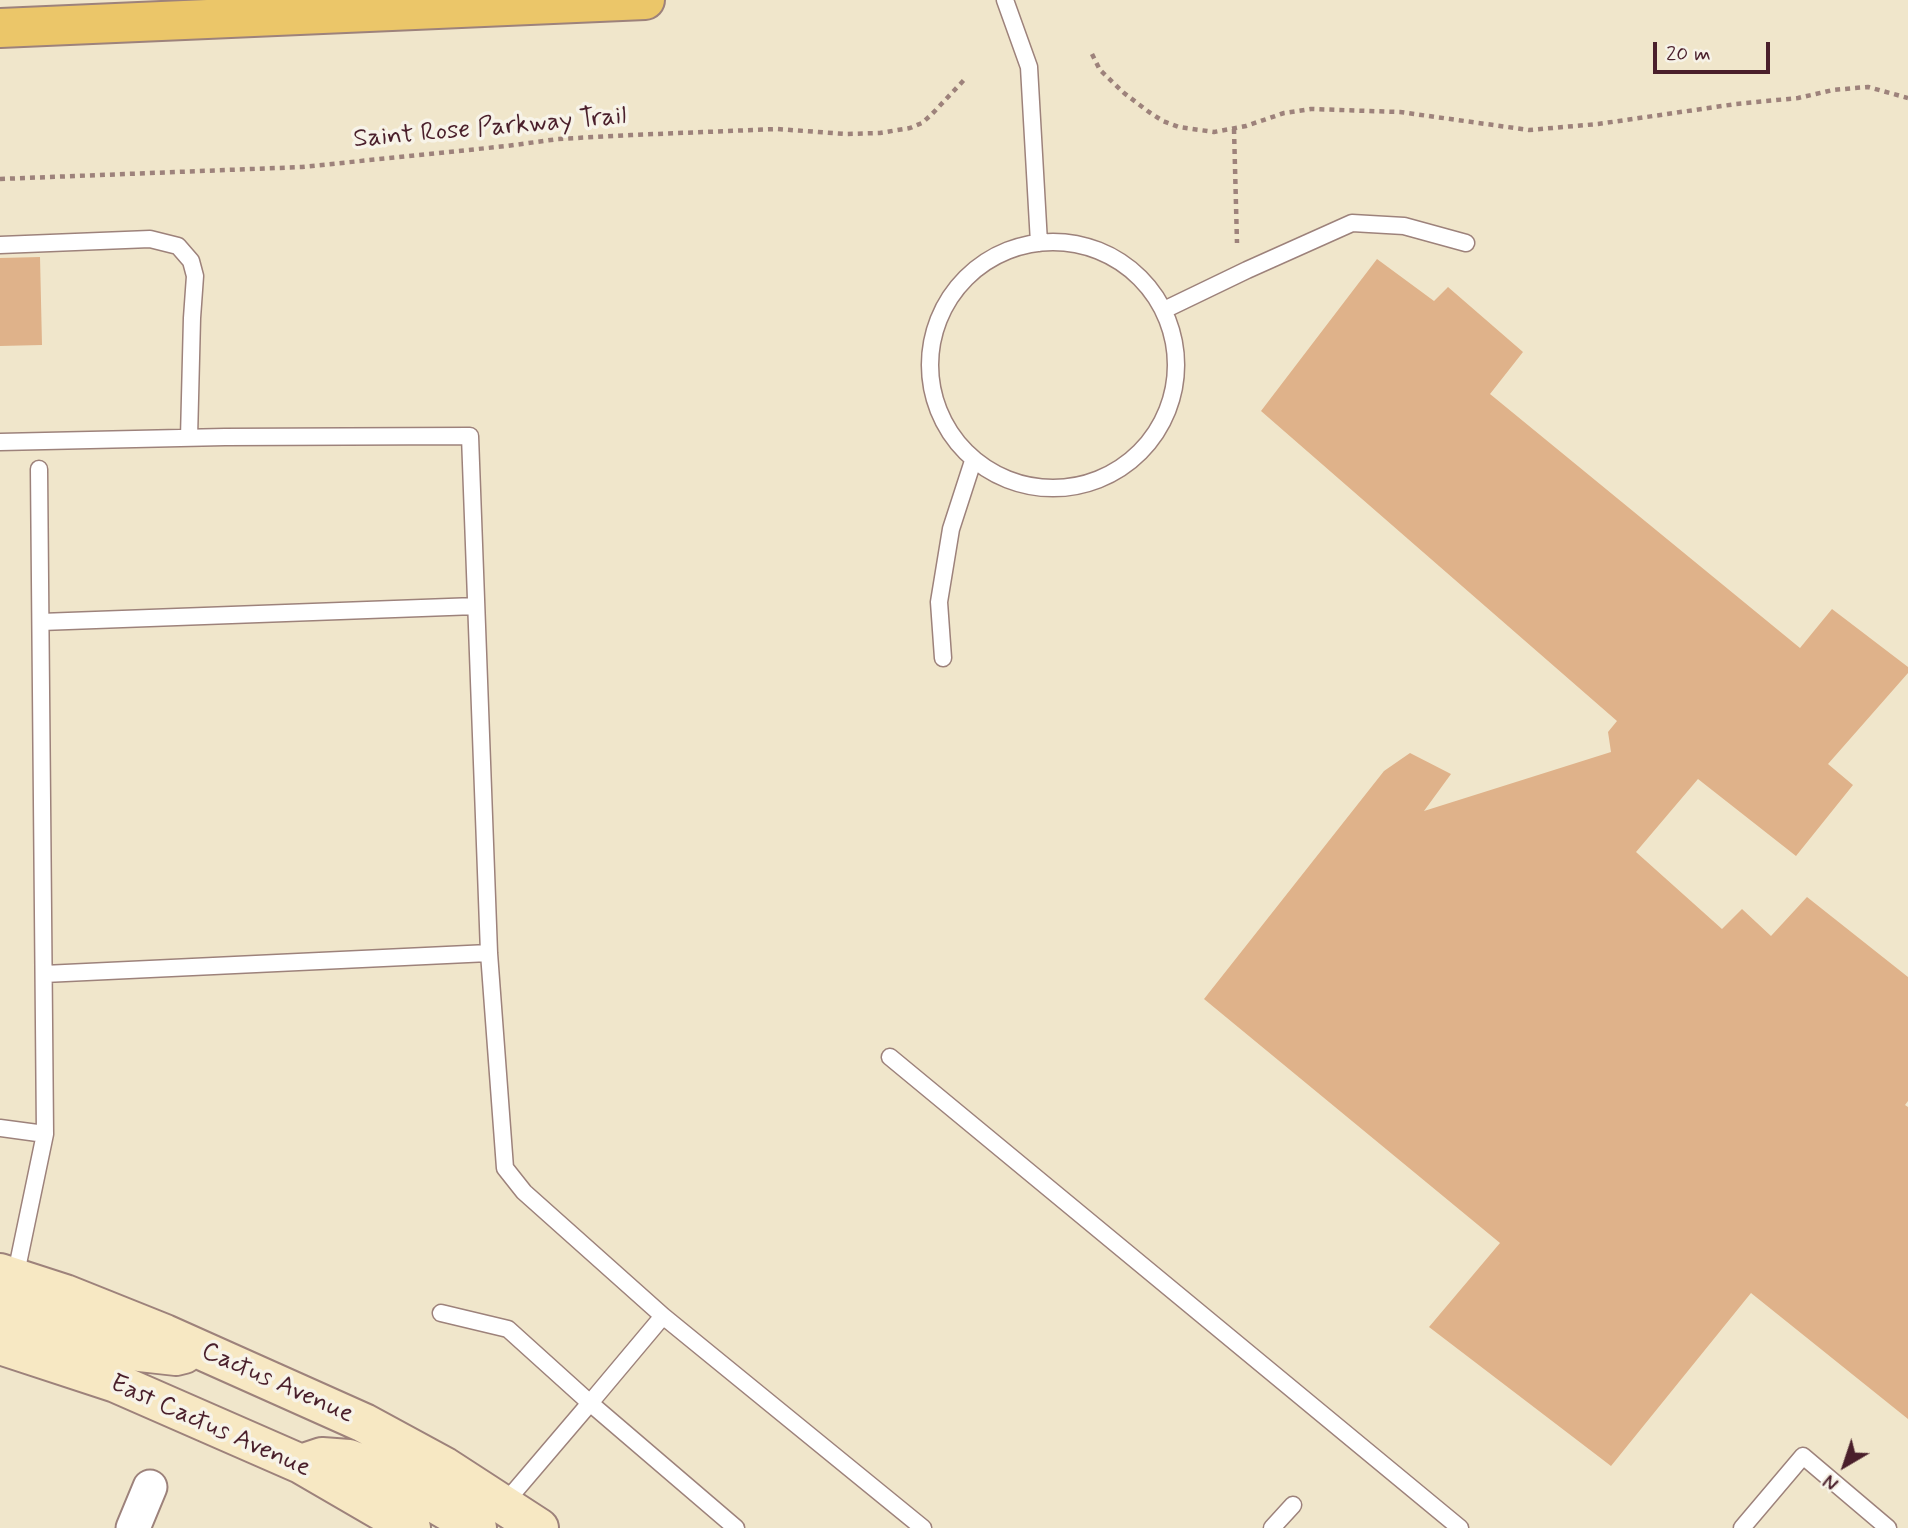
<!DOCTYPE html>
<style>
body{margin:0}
#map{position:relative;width:1908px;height:1528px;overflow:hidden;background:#f0e6cb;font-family:Mynerve,sans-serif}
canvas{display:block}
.north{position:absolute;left:1810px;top:1430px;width:70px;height:70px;-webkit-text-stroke:5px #f7f3e8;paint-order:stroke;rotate:219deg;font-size:19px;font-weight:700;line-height:28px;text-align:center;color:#4a1f2b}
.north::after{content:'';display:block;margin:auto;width:24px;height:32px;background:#4a1f2b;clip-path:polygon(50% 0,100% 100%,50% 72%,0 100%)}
.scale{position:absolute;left:1653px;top:42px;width:117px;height:32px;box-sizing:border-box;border:4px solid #4a1f2b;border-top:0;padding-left:9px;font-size:21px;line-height:24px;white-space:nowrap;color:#4a1f2b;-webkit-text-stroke:5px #f7f3e8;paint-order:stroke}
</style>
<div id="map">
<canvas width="1908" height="1528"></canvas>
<div class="north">N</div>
<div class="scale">20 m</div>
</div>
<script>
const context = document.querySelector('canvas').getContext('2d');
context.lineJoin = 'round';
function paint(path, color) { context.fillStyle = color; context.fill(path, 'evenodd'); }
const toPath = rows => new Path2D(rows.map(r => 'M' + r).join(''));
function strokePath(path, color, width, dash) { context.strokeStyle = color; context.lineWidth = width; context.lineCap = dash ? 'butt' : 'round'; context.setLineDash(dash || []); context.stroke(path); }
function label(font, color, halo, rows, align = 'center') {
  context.font = font + ' Mynerve,sans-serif'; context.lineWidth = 7; context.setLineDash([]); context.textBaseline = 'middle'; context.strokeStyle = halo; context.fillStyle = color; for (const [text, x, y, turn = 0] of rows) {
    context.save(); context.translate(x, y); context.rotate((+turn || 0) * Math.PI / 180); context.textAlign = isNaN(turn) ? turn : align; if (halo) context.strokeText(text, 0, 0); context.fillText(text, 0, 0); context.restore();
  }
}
paint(toPath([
 [40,257,42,345,0,346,0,258],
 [1377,259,1434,301,1448,287,1523,352,1490,394,1800,648,1832,609,1908,667,1908,673,1828,764,1853,785,1796,856,1698,779,1636,852,1722,929,1742,909,1771,936,1807,897,1908,977,1908,1101,1905,1105,1908,1107,1908,1419,1751,1293,1611,1466,1429,1327,1500,1243,1204,999,1384,771,1410,753,1451,774,1424,811,1611,752,1608,732,1617,721,1261,411]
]), '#dfb28a');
const lane = toPath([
 [1005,0,1029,67,1039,243],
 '930 365a123 123 0 1 1 246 0a123 123 0 1 1-246 0Z',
 [0,245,150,239,178,246,191,261,195,276,192,318,189,438],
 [1164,310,1247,270,1352,223,1404,226,1466,243],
 [0,442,225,437,470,436,489,953,505,1168,524,1192,663,1316],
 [41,622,476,606],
 [943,658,939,602,951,529,973,461],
 [44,974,489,953],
 [890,1057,1460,1528],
 [0,1128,45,1134],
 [15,1278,45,1134,39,469],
 [441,1313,508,1329,590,1403,503,1505],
 [736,1528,590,1403,663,1316,923,1528],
 [1272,1528,1293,1505],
 [1742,1528,1803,1456,1888,1528]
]);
const street = toPath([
 [133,1528,150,1487]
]);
const secondary = toPath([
 [0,1273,65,1294,165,1334,364,1423,445,1467,539,1528],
 [0,1311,140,1352,176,1356,184,1354],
 [0,1345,116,1383,301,1464,411,1528],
 [301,1464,322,1457,349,1459,380,1471,477,1528]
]);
const highway = toPath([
 [0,28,645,0]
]);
strokePath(lane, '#9d827b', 19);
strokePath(street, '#9d827b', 37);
strokePath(secondary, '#9d827b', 42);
strokePath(highway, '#9d827b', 42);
strokePath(toPath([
 [1092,54,1100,70,1124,93,1149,112,1163,121,1179,127,1214,132,1246,126,1284,113,1311,109,1400,112,1529,130,1598,124,1736,104,1798,98,1833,90,1855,88,1868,87,1908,98],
 [1234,129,1237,243],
 [0,179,302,167,507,146,558,139,631,135,777,129,846,134,880,133,910,128,922,123,932,114,964,80]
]), '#9d827b', 4.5, [5, 5]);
strokePath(lane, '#fff', 16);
strokePath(street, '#fff', 33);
strokePath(secondary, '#f7e8c3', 38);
strokePath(highway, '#ebc669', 38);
label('26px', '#4a1f2b', '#f7f3e8', [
 ["Saint Rose Parkway Trail",490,129,-5],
 ["Cactus Avenue",277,1384,24],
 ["East Cactus Avenue",210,1427,24]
]);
</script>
